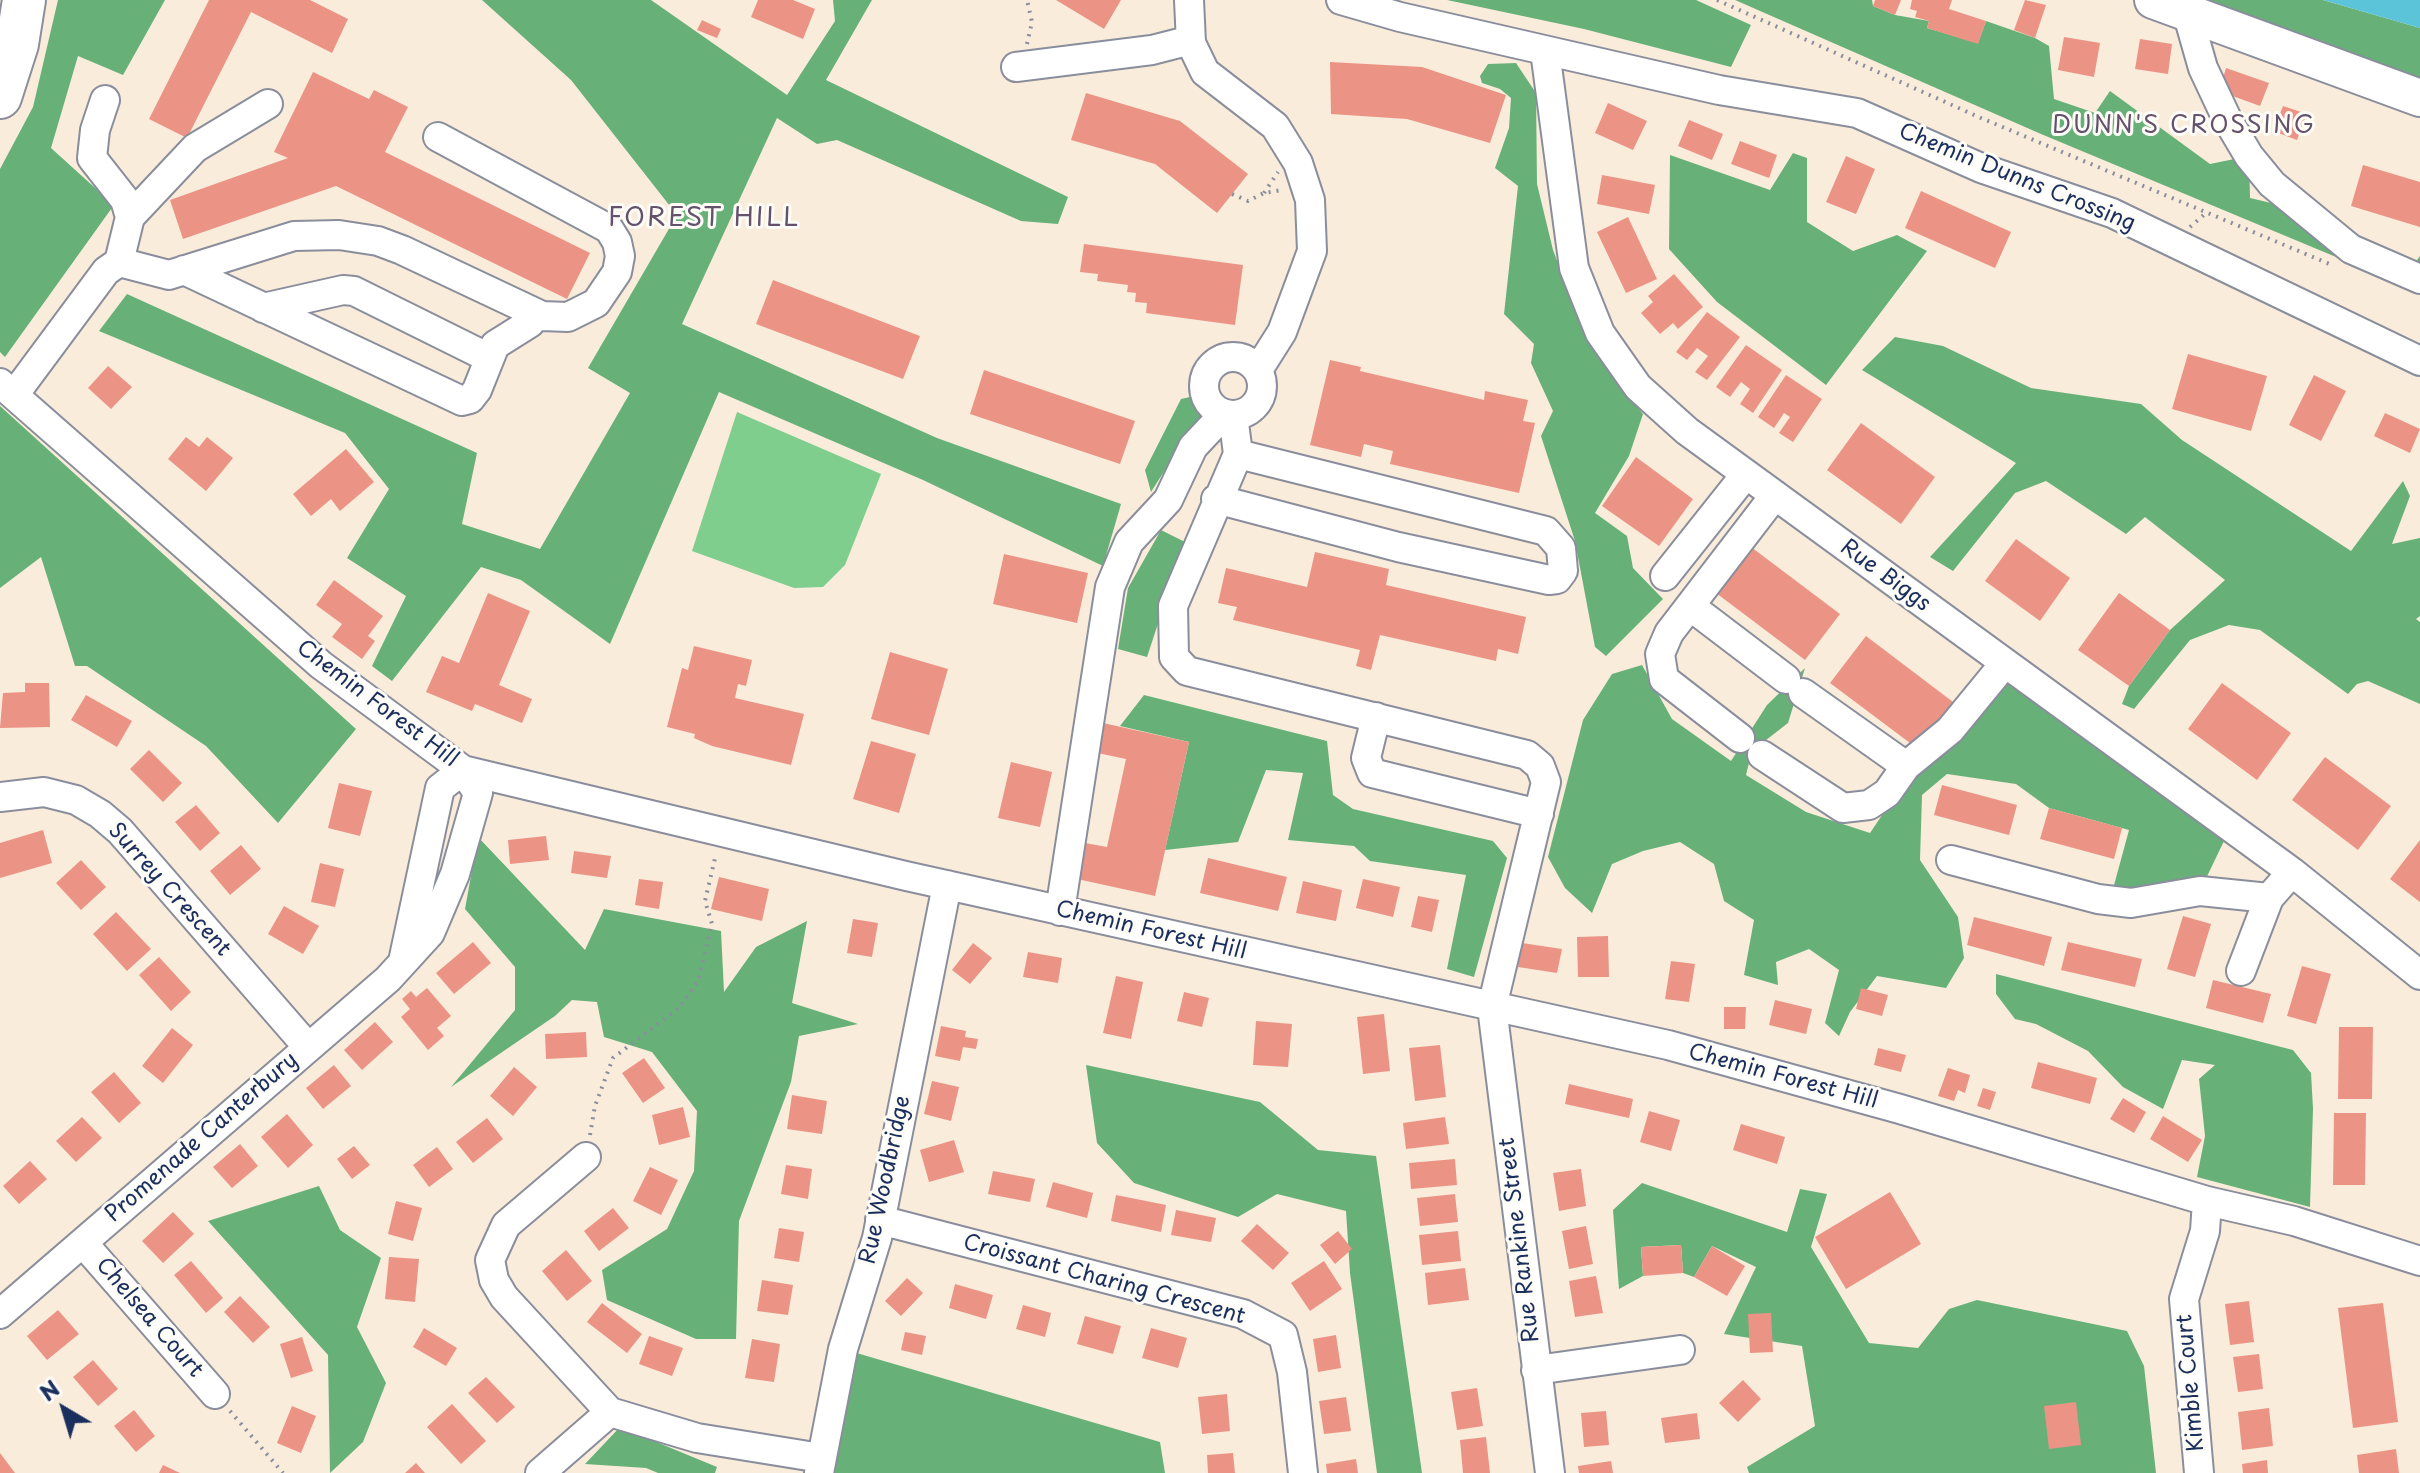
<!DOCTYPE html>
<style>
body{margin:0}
#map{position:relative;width:2420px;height:1473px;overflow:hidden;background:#f9ecdb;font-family:"Playpen Sans",sans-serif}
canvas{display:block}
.north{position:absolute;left:24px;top:1369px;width:80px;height:80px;-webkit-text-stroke:6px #fdfcf7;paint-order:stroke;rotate:322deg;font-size:22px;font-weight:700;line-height:32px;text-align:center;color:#1b2f5e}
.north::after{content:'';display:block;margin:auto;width:28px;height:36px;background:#1b2f5e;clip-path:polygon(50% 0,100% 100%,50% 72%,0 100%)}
</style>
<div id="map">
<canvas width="2420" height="1473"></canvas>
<div class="north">N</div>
</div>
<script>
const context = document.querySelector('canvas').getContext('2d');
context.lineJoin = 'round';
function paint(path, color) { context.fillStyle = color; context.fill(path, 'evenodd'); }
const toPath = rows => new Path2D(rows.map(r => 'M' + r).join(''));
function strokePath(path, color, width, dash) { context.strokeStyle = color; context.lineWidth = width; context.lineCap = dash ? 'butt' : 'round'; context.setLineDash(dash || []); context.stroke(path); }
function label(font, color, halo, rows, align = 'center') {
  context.font = font + ' "Playpen Sans",sans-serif'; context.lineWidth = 6; context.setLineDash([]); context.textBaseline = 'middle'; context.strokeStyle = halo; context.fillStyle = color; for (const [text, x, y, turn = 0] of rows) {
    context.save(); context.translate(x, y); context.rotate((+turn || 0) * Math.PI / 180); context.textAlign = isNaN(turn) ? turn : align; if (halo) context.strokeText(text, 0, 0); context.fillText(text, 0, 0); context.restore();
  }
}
paint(toPath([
 [737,412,881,474,845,565,823,587,794,588,692,551]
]), '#7fce8e');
paint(toPath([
 [58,0,165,0,123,75,78,56,51,148,114,205,5,357,0,352,0,169,33,107],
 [482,0,651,0,787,95,835,21,833,0,872,0,826,80,1068,197,1058,224,1021,221,837,140,817,144,777,118,682,324,937,438,1121,504,1103,566,923,480,719,392,610,644,521,580,481,567,392,681,372,666,406,596,347,558,389,489,345,433,99,331,127,294,477,453,462,524,540,549,630,393,588,368,677,215,571,80],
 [1447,0,1696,0,1751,25,1731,67,1584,29],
 [1735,0,1872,0,1873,6,1895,15,1929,21,1927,28,1978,43,1986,21,2035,38,2049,46,2054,99,2095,113,2110,91,2210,164,2249,156,2250,198,2305,211,2408,273,2420,256,2420,292,2041,134],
 [2196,0,2323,0,2420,28,2420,81],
 [1516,63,1536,93,1537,184,1553,250,1582,326,1617,383,1643,414,1629,456,1595,513,1627,536,1633,568,1663,599,1606,656,1595,647,1575,541,1541,436,1553,411,1531,363,1534,344,1504,314,1518,186,1495,168,1509,128,1511,98,1500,89,1482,83,1480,76,1488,64],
 [1793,153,1807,158,1807,222,1853,251,1897,235,1927,251,1826,385,1717,302,1669,249,1670,155,1770,190],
 [1895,337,1943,346,2031,388,2141,404,2182,440,2351,551,2403,481,2410,496,2392,544,2420,538,2420,616,2416,619,2420,622,2420,704,2368,681,2357,684,2348,694,2260,630,2229,625,2190,640,2134,709,2122,704,2129,686,2170,630,2225,580,2145,517,2126,534,2046,481,2015,493,1953,571,1930,557,2016,463,1862,370],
 [1190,397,1205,420,1177,451,1151,492,1145,470,1181,399],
 [0,406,356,729,278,823,206,746,87,666,75,666,41,557,0,588],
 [1161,530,1185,542,1147,657,1118,649,1128,588],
 [1642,665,1672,719,1731,761,1767,705,1805,668,1788,723,1752,751,1746,775,1806,812,1870,833,1911,772,2003,680,2224,841,2200,891,2110,900,2129,830,2049,808,2016,784,1947,774,1922,795,1920,860,1958,917,1964,958,1946,988,1877,976,1850,1012,1839,1036,1825,1023,1839,970,1809,949,1776,962,1778,985,1744,975,1754,920,1724,901,1714,864,1680,842,1643,851,1612,864,1592,913,1565,888,1548,857,1583,720,1612,674],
 [1144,695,1327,741,1333,795,1353,809,1493,841,1507,858,1474,977,1447,969,1466,875,1370,861,1354,846,1288,840,1303,773,1266,770,1238,842,1165,850,1189,742,1120,726],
 [478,837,585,950,604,909,721,931,724,992,756,947,807,921,792,1003,858,1024,799,1036,791,1082,739,1221,736,1339,696,1339,607,1300,602,1270,667,1229,694,1171,697,1111,652,1052,604,1037,597,1002,572,1000,555,1016,451,1087,515,1010,515,967,465,909],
 [1996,974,2293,1050,2311,1073,2313,1109,2310,1207,2197,1177,2205,1136,2199,1079,2215,1065,2182,1060,2163,1109,2123,1087,2088,1051,2036,1024,2015,1019,1996,994],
 [1086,1065,1260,1102,1318,1150,1376,1156,1422,1473,1377,1473,1350,1273,1346,1211,1277,1194,1238,1217,1134,1183,1097,1143],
 [1642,1183,1787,1232,1800,1189,1827,1194,1811,1247,1869,1343,1918,1348,1949,1309,1977,1300,2127,1331,2144,1366,2156,1473,1749,1473,1747,1467,1815,1426,1802,1346,1724,1334,1756,1267,1712,1246,1694,1277,1683,1273,1681,1245,1641,1247,1643,1276,1619,1289,1613,1210],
 [319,1186,340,1230,381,1258,357,1327,386,1383,363,1442,330,1473,328,1355,208,1221],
 [843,1349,1160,1442,1165,1473,821,1473],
 [620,1427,717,1467,715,1473,658,1473,646,1468,585,1464]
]), '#67b179');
paint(toPath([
 [2323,0,2420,0,2420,28]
]), '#5cc4d9');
paint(toPath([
 [209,0,310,0,348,19,332,53,251,12,187,138,149,119],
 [758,0,793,0,815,9,803,39,751,17],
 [1056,0,1121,0,1104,29],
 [1875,0,1901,0,1895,15,1873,6],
 [1912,0,1952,0,1949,9,1986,21,1978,44,1927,28,1929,21,1915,17,1917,11,1910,9],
 [2025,0,2046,5,2035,38,2014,30],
 [702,20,721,29,717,38,697,30],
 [2064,37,2100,43,2094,77,2058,70],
 [2140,39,2172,44,2168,74,2135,69],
 [1330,62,1422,67,1506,95,1490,143,1407,119,1331,114],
 [2226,68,2269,83,2260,106,2219,91],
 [313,72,369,99,374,90,408,107,385,152,590,253,567,299,336,186,183,239,170,200,288,158,274,152],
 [1086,93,1180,121,1248,174,1217,213,1155,164,1071,140],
 [1608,103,1647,121,1633,150,1595,133],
 [2283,106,2307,114,2297,140,2273,131],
 [1689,120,1723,134,1712,160,1678,146],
 [1740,141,1777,155,1769,178,1731,164],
 [1846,156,1875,169,1856,214,1826,202],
 [2363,165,2420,182,2420,227,2351,206],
 [1602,175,1655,185,1649,214,1597,204],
 [1921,191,2011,232,1995,268,1905,228],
 [1628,217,1657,279,1626,293,1597,232],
 [1084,244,1243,265,1235,325,1146,313,1147,303,1135,302,1136,293,1127,292,1128,285,1097,281,1098,274,1080,272],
 [1674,274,1703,307,1678,329,1673,323,1660,334,1641,313,1653,302,1648,296],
 [773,280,920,336,903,379,756,324],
 [1707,312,1740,337,1707,380,1695,372,1708,356,1697,348,1687,360,1676,352],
 [1746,345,1782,370,1753,413,1740,404,1750,389,1741,382,1730,397,1716,387],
 [2188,354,2267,376,2251,431,2172,409],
 [1330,360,1361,367,1360,371,1484,400,1485,391,1528,400,1523,421,1535,423,1519,493,1390,464,1393,451,1364,444,1361,457,1310,445],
 [108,366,132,387,111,409,88,388],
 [984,370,1135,421,1120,464,970,414],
 [1786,375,1822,399,1793,442,1779,433,1790,417,1784,413,1774,428,1758,417],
 [2314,375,2346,391,2321,441,2289,425],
 [2385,413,2420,429,2410,453,2374,436],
 [1861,423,1935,477,1901,524,1827,470],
 [186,437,199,447,207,437,233,458,206,491,168,459],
 [346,449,374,482,340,511,331,499,311,516,293,494],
 [1636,457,1693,499,1659,546,1602,506],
 [2016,539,2070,578,2040,621,1985,581],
 [1751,547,1840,614,1805,660,1716,593],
 [1315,552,1389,569,1386,585,1526,617,1518,654,1498,649,1496,661,1380,635,1371,670,1356,666,1360,650,1233,620,1237,607,1218,603,1226,568,1307,587],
 [1004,554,1088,573,1077,623,993,604],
 [334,580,383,616,368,636,375,641,362,659,332,637,342,624,316,605],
 [488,593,530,611,499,685,532,699,522,723,475,704,472,711,426,692,442,656,459,663],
 [2119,593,2170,630,2129,686,2078,650],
 [1866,636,1957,705,1922,752,1830,683],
 [694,646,752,660,746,686,738,684,735,698,804,714,791,765,712,746,694,738,695,734,667,727,682,668,688,670],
 [890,652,948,669,929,735,871,719],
 [25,683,49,683,50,727,0,728,3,693,25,692],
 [2222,683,2291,733,2257,780,2188,729],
 [86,695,132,721,117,747,71,720],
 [1094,721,1189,742,1155,896,1077,879,1085,843,1107,847,1126,759,1088,751],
 [871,741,916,754,899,813,853,799],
 [149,750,182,783,163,802,130,769],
 [2325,757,2391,806,2358,850,2292,800],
 [1011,762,1052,772,1040,827,998,818],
 [339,783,372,791,360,836,328,828],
 [1942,785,2017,805,2009,835,1934,815],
 [196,805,220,833,200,851,175,822],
 [2049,808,2122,828,2114,859,2040,839],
 [43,830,52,863,0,878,0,843],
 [546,836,549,860,510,864,508,840],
 [2420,840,2420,902,2390,879],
 [241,845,261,869,230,895,210,871],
 [574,851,611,856,607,878,571,873],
 [1208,858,1287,877,1278,911,1200,893],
 [81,860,106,887,81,910,56,883],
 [320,863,344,869,335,907,311,902],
 [719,877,769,889,762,921,711,909],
 [639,879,663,882,659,909,635,905],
 [1363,879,1400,887,1393,917,1356,908],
 [1303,881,1342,890,1336,921,1296,913],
 [1418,896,1439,900,1432,932,1411,927],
 [284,906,319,926,303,954,268,934],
 [116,912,151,949,127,971,93,934],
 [2183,916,2211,924,2195,977,2167,969],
 [1974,917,2052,937,2044,966,1967,945],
 [853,919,878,923,872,957,847,953],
 [1608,936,1609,977,1578,977,1577,937],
 [473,942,491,963,454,994,436,973],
 [2068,942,2142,959,2135,987,2061,970],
 [973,943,992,958,970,984,952,970],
 [1522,943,1562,949,1557,973,1518,967],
 [1028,952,1062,958,1058,983,1023,977],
 [159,957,191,992,171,1011,139,975],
 [1671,961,1695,964,1689,1002,1665,999],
 [2302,966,2331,974,2316,1024,2287,1016],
 [1116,976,1143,982,1131,1039,1103,1033],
 [2213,980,2271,994,2263,1023,2206,1008],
 [427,988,451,1016,437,1028,444,1036,428,1050,401,1017,410,1009,402,999,411,991,416,997],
 [1861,988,1888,995,1882,1016,1856,1009],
 [1184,992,1209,998,1202,1027,1177,1021],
 [1775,1000,1812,1009,1806,1034,1769,1025],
 [1724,1007,1746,1007,1745,1029,1724,1029],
 [1384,1014,1390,1071,1363,1074,1357,1017],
 [1256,1021,1292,1024,1288,1067,1253,1065],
 [375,1022,393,1042,362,1070,344,1050],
 [941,1026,966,1031,965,1037,978,1039,976,1049,963,1047,960,1061,935,1056],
 [2339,1027,2373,1027,2372,1099,2338,1099],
 [172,1028,193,1045,163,1083,142,1066],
 [586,1032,587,1057,546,1059,545,1034],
 [1440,1045,1446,1097,1415,1101,1409,1048],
 [1878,1048,1906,1055,1901,1072,1874,1065],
 [644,1058,665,1088,643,1103,622,1073],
 [2038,1062,2097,1078,2090,1104,2031,1088],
 [334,1065,351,1086,323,1109,306,1088],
 [514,1067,537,1087,513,1116,490,1096],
 [1948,1068,1970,1075,1965,1093,1958,1090,1954,1101,1938,1096],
 [114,1072,141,1103,119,1123,91,1092],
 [932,1081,959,1087,951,1121,924,1114],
 [1569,1084,1633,1099,1629,1118,1565,1104],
 [1983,1088,1996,1092,1990,1110,1977,1106],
 [792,1095,827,1101,822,1134,787,1129],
 [2123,1098,2146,1112,2134,1133,2110,1119],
 [683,1107,690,1137,659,1145,652,1115],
 [1649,1111,1680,1120,1671,1151,1640,1142],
 [2334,1113,2366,1113,2365,1185,2333,1185],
 [287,1114,313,1145,288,1168,261,1137],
 [2163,1116,2202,1140,2188,1162,2150,1139],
 [82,1117,102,1138,76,1162,56,1141],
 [1445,1117,1449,1144,1406,1149,1403,1123],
 [487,1118,503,1139,473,1163,456,1142],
 [1741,1124,1785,1137,1777,1164,1733,1150],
 [954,1140,964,1172,929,1182,920,1150],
 [240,1144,258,1166,232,1188,213,1167],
 [354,1146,370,1165,352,1179,337,1159],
 [437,1147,453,1169,429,1187,413,1165],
 [1455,1159,1457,1185,1411,1189,1409,1163],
 [30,1161,47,1179,19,1204,3,1186],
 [786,1165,812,1169,808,1199,781,1194],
 [650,1167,678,1180,661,1215,633,1201],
 [1581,1169,1586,1206,1559,1211,1553,1173],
 [993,1171,1035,1179,1030,1202,988,1194],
 [1053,1182,1093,1193,1087,1218,1046,1207],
 [1890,1192,1921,1244,1846,1289,1815,1237],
 [1455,1194,1458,1222,1420,1226,1417,1198],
 [1116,1195,1166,1205,1161,1232,1111,1221],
 [396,1201,422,1208,413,1241,388,1234],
 [613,1208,629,1228,599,1251,584,1231],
 [1176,1210,1216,1218,1211,1242,1171,1235],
 [173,1212,194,1234,163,1263,142,1241],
 [1257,1224,1289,1253,1273,1270,1241,1241],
 [1586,1226,1593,1264,1569,1269,1562,1231],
 [779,1228,804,1232,799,1262,774,1258],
 [1338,1231,1352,1249,1335,1264,1320,1245],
 [1458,1231,1461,1261,1422,1265,1419,1235],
 [1681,1245,1683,1273,1643,1276,1641,1247],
 [1712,1246,1745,1266,1727,1296,1694,1277],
 [566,1250,592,1281,567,1301,542,1271],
 [389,1257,419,1259,415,1302,385,1299],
 [191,1261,223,1298,206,1313,174,1275],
 [1324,1261,1342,1289,1310,1311,1291,1283],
 [1465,1268,1469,1300,1428,1305,1425,1273],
 [1596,1276,1603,1313,1575,1317,1569,1281],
 [907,1278,923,1293,901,1316,885,1301],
 [762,1280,793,1285,788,1315,757,1311],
 [955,1284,993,1295,986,1319,949,1308],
 [240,1296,270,1327,253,1343,224,1312],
 [2249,1301,2254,1342,2230,1345,2225,1304],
 [602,1303,642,1334,627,1353,587,1322],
 [2383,1303,2398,1422,2353,1428,2338,1308],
 [1023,1305,1051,1313,1045,1337,1016,1329],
 [58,1310,79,1334,47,1360,27,1336],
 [1771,1313,1773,1352,1750,1353,1748,1314],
 [1085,1316,1121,1326,1113,1354,1077,1344],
 [424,1328,457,1348,446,1366,413,1347],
 [1151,1328,1187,1338,1178,1368,1142,1358],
 [905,1332,926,1336,922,1355,901,1350],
 [1336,1335,1341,1368,1318,1372,1313,1339],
 [649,1336,683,1348,672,1376,639,1364],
 [302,1337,313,1371,291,1378,280,1344],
 [752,1339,780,1344,774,1382,745,1378],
 [2259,1354,2263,1389,2238,1392,2233,1357],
 [93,1360,118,1389,98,1406,73,1377],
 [486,1377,515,1407,497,1423,468,1393],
 [1743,1380,1761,1399,1738,1422,1719,1403],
 [1477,1388,1483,1426,1457,1430,1451,1392],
 [1227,1394,1230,1431,1202,1434,1198,1397],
 [1346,1397,1351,1431,1324,1434,1319,1401],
 [2076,1402,2081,1445,2049,1449,2044,1406],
 [452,1404,486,1441,461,1464,427,1427],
 [292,1406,316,1416,301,1453,277,1443],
 [2269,1408,2273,1446,2242,1450,2238,1412],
 [134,1410,155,1436,136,1452,114,1426],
 [1606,1411,1609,1445,1584,1447,1581,1413],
 [1697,1413,1700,1439,1665,1443,1661,1418],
 [1486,1437,1490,1473,1463,1473,1460,1440],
 [2396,1449,2399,1473,2359,1473,2357,1455],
 [0,1453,15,1473,0,1473],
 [1233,1453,1235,1473,1208,1473,1207,1455],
 [1356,1459,1358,1473,1327,1473,1326,1464],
 [2267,1460,2268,1473,2243,1473,2242,1464],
 [1611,1461,1613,1473,1579,1473,1578,1466],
 [416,1463,425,1473,405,1473],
 [163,1465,180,1473,159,1473]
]), '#eb9486');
const minor = toPath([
 [1189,0,1191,43,1205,72,1275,126,1298,163,1310,200,1312,251,1282,332,1258,370],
 [1341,0,1400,17,1719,90,1857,113,1981,168,2112,213,2420,361],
 [2187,12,2203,68,2227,119,2249,156,2272,184,2351,249,2420,279],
 [1545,51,1574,268,1600,333,1638,387,1687,431,2292,872,2420,975],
 [1016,67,1152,50,1191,40],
 [105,100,95,130,92,158,125,200,130,217,119,262],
 [130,217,195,148,268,104],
 [184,270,462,401,470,399,477,390,495,345,530,323,535,313],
 [263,308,343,290,354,291,487,357],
 '1204 386a29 29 0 1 1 58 0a29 29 0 1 1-58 0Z',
 [0,383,321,665,463,770,906,876,1668,1045,1900,1109,2207,1201,2294,1221,2420,1261],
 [14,395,106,271,119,262,169,275,294,236,339,235,378,241,402,250,542,316,568,317,596,303,617,272,620,256,617,242,609,229,438,137],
 [1233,415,1238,454,1173,606,1174,657,1187,671,1527,755,1540,766,1546,782,1492,1007,1550,1473],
 [1216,499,1398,547,1549,580,1557,579,1563,571,1561,548,1546,531,1238,454],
 [1665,576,1746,474],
 [1690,606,1786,679],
 [1803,693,1906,766],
 [1376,717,1366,758,1372,773,1539,814],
 [1740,738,1664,679,1660,654,1669,633,1775,495],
 [1762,755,1843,808,1869,805,1887,793,1906,766,1950,730,2005,663],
 [0,797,44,792,76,800,100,814,120,831,307,1046],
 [1951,860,2098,899,2131,903,2200,891,2269,898,2292,872],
 [1060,911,1110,587,1129,542,1168,500,1193,447,1224,414],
 [404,957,440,788,463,770],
 [2241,971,2269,898],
 [586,1157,506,1225,490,1260,494,1280,504,1297,610,1412],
 [880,1220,1243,1314,1283,1335,1292,1372,1303,1473],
 [83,1243,215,1394],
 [0,1314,388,979,430,933,455,874,478,793,463,770],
 [1536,1370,1680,1350],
 [540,1473,610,1412,697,1438,821,1458],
 [819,1473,843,1349,877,1238,947,885],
 [2199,1473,2184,1299,2205,1231,2207,1201]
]);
const major = toPath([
 [2153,0,2420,98]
]);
const highway = toPath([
 [0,97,17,44,24,0]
]);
strokePath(minor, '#8a8e9c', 32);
strokePath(major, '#8a8e9c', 40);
strokePath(highway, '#8a8e9c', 46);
strokePath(toPath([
 [1717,0,1981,118,2332,265],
 [1027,44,1032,22,1027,0],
 [1264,193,1278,172],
 [1232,194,1248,201,1264,193,1282,190],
 [2190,227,2206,213],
 [590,1135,595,1106,613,1058,680,1007,698,981,712,924,705,901,716,854],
 [230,1411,283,1473]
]), '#8a8e9c', 4, [2, 6]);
strokePath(minor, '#fff', 28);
strokePath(major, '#fff', 36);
strokePath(highway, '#fff', 42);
label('22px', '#1b2f5e', '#fdfcf7', [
 ["Chemin Dunns Crossing",2017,178,22],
 ["Rue Biggs",1885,576,36],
 ["Chemin Forest Hill",377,704,37],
 ["Surrey Crescent",169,890,48],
 ["Chemin Forest Hill",1151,931,13],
 ["Chemin Forest Hill",1783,1077,15],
 ["Promenade Canterbury",202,1138,-41],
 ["Rue Woodbridge",886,1180,-78],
 ["Rue Rankine Street",1520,1240,-97],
 ["Croissant Charing Crescent",1104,1280,15],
 ["Chelsea Court",149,1318,49],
 ["Kimble Court",2191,1383,-95]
]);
context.letterSpacing = '2px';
label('24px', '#64526c', '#fdfcf7', [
 ["DUNN'S CROSSING",2184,126]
]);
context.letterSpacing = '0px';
context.letterSpacing = '2px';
label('26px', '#64526c', '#fdfcf7', [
 ["FOREST HILL",704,219]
]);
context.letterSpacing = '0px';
</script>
